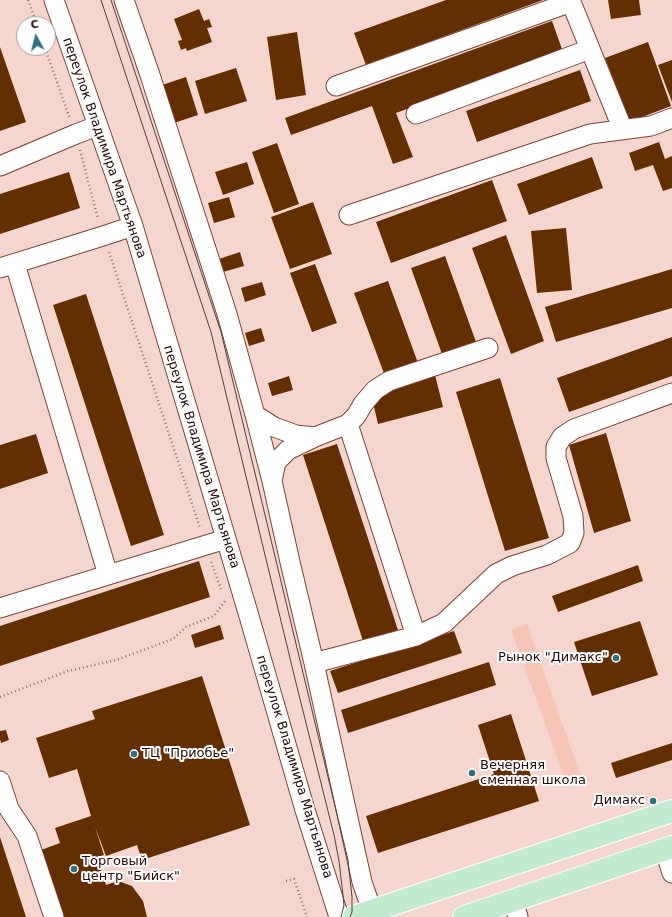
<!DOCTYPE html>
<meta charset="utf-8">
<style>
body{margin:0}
#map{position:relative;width:672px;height:917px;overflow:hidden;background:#f5d6ce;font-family:"DejaVu Sans",sans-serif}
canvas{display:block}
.north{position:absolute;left:16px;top:16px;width:40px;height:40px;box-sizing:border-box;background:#fefefe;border:1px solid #a79d9b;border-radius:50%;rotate:353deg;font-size:11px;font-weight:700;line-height:16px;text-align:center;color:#250b06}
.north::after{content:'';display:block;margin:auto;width:14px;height:18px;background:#2d7281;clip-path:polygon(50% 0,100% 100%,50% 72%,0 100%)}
</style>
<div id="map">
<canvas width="672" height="917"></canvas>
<div class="north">С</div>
</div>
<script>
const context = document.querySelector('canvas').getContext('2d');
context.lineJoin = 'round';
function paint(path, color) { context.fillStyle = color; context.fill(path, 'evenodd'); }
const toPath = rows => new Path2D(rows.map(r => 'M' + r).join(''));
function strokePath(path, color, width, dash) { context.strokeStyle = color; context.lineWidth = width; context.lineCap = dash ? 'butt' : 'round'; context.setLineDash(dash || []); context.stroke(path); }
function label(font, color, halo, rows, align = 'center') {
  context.font = font + ' "DejaVu Sans",sans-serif'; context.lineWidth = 4; context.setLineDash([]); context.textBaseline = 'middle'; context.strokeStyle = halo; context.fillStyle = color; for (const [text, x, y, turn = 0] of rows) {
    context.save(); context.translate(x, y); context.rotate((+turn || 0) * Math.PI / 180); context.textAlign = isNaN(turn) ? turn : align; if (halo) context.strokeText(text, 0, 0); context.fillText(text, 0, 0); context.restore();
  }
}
paint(toPath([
 [527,624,581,776,566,782,511,630]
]), '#f7c5b8');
paint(toPath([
 [446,0,543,0,366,65,354,33],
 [608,0,639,0,641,15,611,19],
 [199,9,204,21,209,19,212,27,207,28,212,42,187,51,186,48,181,50,178,41,182,40,174,19],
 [552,21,563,52,396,113,413,157,393,164,372,106,291,135,285,118],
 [297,32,306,95,276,100,267,37],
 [648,42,671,106,629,122,605,58],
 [0,47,26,122,0,131],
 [672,60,672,102,658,65],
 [236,68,247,101,205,114,195,81],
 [580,70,591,101,477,142,466,111],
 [186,77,198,115,171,124,159,86],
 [659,142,665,159,672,156,672,188,663,191,653,165,635,171,629,153],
 [277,143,299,204,274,213,252,152],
 [592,157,603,188,529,215,517,184],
 [247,162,254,184,223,195,215,172],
 [69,172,80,208,0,234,0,194],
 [492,180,507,221,391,263,376,222],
 [229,197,235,217,214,223,208,203],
 [313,202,332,254,290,269,271,217],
 [566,228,572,290,537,293,531,231],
 [506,235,544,341,511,354,472,248],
 [240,252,244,266,223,272,219,259],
 [445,256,476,342,442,354,411,268],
 [315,264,337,323,312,332,290,273],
 [672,269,672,308,556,342,545,307],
 [388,281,418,363,385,376,354,293],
 [262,282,266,295,245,302,241,288],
 [86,294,164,535,131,546,53,305],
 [261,328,265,341,249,346,245,333],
 [672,337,672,376,569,412,557,378],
 [435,375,443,407,378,424,372,398,382,389],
 [289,376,293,390,272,396,268,383],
 [500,378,549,538,505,551,456,392],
 [606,433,631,521,594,533,569,445],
 [36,434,48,473,0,489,0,445],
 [337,444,398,630,363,641,303,455],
 [199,561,210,597,0,666,0,626],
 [638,565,643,581,558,612,552,596],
 [640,621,658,675,592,696,574,642],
 [220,625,224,639,195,648,191,635],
 [454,631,462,653,338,693,330,671],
 [489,662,496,685,348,733,341,710],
 [202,676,250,825,142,860,137,845,106,856,95,827,104,855,97,857,106,885,118,881,132,886,143,901,147,917,63,917,41,850,60,843,55,828,91,816,77,769,49,778,36,738,95,719,92,711],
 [511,714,539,801,378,853,366,816,494,774,478,725],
 [6,730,9,740,1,743,0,739,0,731],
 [672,743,672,760,616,778,611,763],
 [0,837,26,917,0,917]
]), '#632f01');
const minor = toPath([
 [54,0,133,226,249,616,305,810,339,917],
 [124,0,149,72,227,314,255,415,272,481,290,562,314,663,362,882,372,911],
 [336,86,571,2,623,130],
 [416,114,590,49],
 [0,166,76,134,97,126],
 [349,215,590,134,651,126,672,118],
 [15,264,108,575],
 [0,268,103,236,133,226],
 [255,415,274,427,296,435,315,437],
 [272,481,276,462,288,450,315,437,348,424,356,416,363,404,375,390,389,381,488,348],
 [0,608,226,539],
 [416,636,444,623,496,574,512,566,547,555,570,543,574,533,573,516,556,458,556,447,562,437,574,429,672,393],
 [314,663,416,636,348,424],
 [0,781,9,809,27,836,54,917],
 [665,850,672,873],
 [513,901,518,917]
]);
const major = toPath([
 [354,917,672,811],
 [464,917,672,847]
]);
strokePath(minor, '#804131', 21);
strokePath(major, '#fff', 24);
strokePath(toPath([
 [28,0,37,24],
 [45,48,70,119],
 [80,150,98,219],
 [109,252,200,528],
 [211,562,221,589],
 [0,697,68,671,116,660,173,639,186,627,214,616,225,601],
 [286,881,294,879,307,917]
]), '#90736c', 2.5, [1, 3]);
strokePath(minor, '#fff', 19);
strokePath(major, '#c2eacf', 22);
strokePath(toPath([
 [101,0,211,332,296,683,334,835,339,861,343,895,344,905,341,917],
 [111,0,221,332,348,860,352,897,352,912,350,917]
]), '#583c37', 1);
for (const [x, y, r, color] of [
 [616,658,4,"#2d7281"],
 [134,754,4,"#2d7281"],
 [472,773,4,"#2d7281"],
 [653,801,4,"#2d7281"],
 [74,869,4,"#2d7281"]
]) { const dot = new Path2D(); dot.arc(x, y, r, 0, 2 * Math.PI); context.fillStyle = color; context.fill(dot); strokePath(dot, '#fefefe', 1.5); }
label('13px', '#250b06', '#fefefe', [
 ["переулок Владимира Мартьянова",104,148,71],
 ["переулок Владимира Мартьянова",201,457,73],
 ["переулок Владимира Мартьянова",294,767,73]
]);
label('13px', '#250b06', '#fefefe', [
 ["Рынок \"Димакс\"",608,658,"right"],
 ["ТЦ \"Приобье\"",142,754],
 ["Вечерняя",480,766],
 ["сменная школа",480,781],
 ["Димакс",645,801,"right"],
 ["Торговый",82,862],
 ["центр \"Бийск\"",82,877]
], 'left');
</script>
